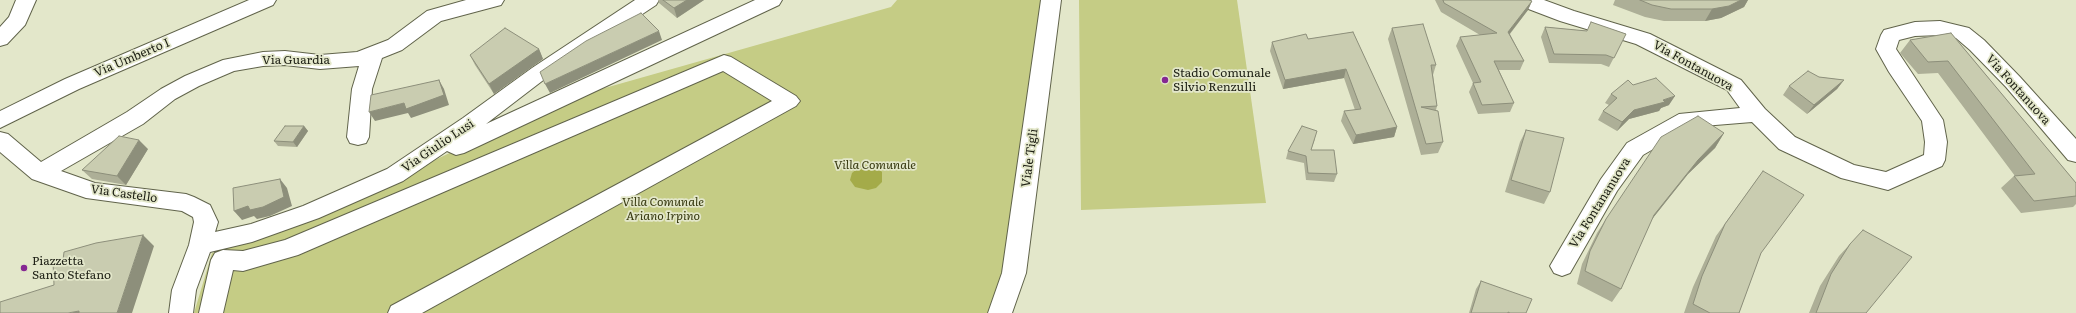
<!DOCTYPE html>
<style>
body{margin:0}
canvas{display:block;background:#e3e7ca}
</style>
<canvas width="2076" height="313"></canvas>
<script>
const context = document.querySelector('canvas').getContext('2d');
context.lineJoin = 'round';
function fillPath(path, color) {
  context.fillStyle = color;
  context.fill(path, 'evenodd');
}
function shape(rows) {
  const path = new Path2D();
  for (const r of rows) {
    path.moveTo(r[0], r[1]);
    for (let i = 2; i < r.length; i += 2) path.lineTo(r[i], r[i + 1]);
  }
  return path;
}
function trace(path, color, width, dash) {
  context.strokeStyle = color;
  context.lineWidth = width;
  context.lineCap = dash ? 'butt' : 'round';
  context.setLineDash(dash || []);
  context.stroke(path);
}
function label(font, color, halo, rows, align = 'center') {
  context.font = font + ' Literata,serif';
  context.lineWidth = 3.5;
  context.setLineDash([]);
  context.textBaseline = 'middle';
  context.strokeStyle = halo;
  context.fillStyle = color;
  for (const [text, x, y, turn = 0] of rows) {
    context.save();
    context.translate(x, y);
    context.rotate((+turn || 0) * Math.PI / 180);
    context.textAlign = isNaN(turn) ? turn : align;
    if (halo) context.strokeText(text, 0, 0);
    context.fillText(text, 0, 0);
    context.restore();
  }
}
fillPath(shape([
 [897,0,1042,0,1002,313,194,313,212,253,315,217,559,101,891,7],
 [1079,0,1237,0,1266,203,1081,210]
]), '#c5cc85');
fillPath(shape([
 [870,165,879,169,882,172,882,182,876,188,868,190,855,187,850,180,852,173,859,167]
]), '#a4ab49');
const minor = shape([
 [16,0,36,0,25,25,7,44,0,46,0,27,9,17,16,0],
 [249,0,276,0,273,5,79,89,0,128,0,111,65,79,249,0],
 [466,0,504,0,501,5,441,21,402,50,382,58,372,89,369,137,366,143,358,145,350,143,347,137,352,89,359,66,320,69,285,65,263,66,234,71,199,86,175,99,143,124,61,171,95,183,186,194,194,197,210,205,218,222,215,232,251,224,303,206,387,169,463,118,532,68,635,0,659,0,656,5,546,78,486,124,755,0,782,0,779,5,464,153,456,155,447,151,403,181,319,218,252,242,210,252,196,290,193,313,169,313,172,290,189,245,194,222,193,217,182,211,86,198,32,179,0,152,0,132,8,134,41,162,127,112,161,89,185,76,223,60,263,52,285,51,320,55,357,52,388,40,427,11,466,0],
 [1041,0,1061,0,1026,273,1012,313,988,313,1002,273,1041,0],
 [1515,0,1544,0,1574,11,1650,34,1741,80,1765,109,1795,137,1854,165,1886,172,1924,155,1925,142,1922,121,1889,72,1876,49,1881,35,1884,30,1915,22,1940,21,1969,28,1984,40,2020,77,2076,139,2076,162,2068,160,2006,87,1970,50,1956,38,1940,35,1915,36,1899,40,1896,49,1943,120,1947,142,1945,160,1942,166,1888,190,1841,178,1779,149,1752,122,1691,127,1643,155,1617,191,1570,273,1562,276,1554,273,1550,266,1601,179,1627,143,1679,114,1740,108,1727,90,1636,44,1560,21,1518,5,1515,0],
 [724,55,731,57,796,96,800,101,796,106,422,313,388,313,391,306,772,101,723,71,298,255,243,271,233,270,223,313,199,313,211,260,215,253,223,250,243,251,285,240,724,55]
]);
trace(minor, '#61644b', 2);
fillPath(minor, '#fff');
fillPath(shape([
 [658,0,704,0,677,18,659,3],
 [1435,0,1529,0,1532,1,1528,10,1510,34,1524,61,1520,70,1499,70,1514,103,1510,112,1478,114,1469,92,1473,83,1456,46,1460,37,1480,35,1441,12],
 [1615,0,1748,0,1744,7,1721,18,1705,21,1664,21,1645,17,1613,5],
 [1591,22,1626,34,1609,67,1601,64,1549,63,1541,37,1545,27,1587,31],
 [1392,28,1436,65,1433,75,1437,106,1436,110,1443,142,1438,153,1421,155,1388,39],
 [1353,32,1397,127,1394,137,1353,144,1341,121,1344,111,1355,110,1344,78,1283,89,1270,51,1272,42,1308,39],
 [1951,33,2076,183,2076,204,2073,207,2021,213,2001,188,2014,176,2015,176,1938,73,1918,74,1900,53,1910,40],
 [539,49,543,59,494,94,475,65,470,55],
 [1819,77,1844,80,1837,89,1807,114,1783,95,1789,86],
 [1633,85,1669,105,1661,108,1659,111,1629,119,1617,131,1598,120,1603,111,1609,105,1605,103,1611,94],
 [304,126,308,131,297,147,278,146,274,141],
 [1526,130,1550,192,1544,204,1505,192,1520,142],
 [1724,133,1715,148,1688,174,1652,219,1621,289,1612,302,1577,284,1582,264,1597,233,1606,219],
 [1315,139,1311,150,1337,174,1334,182,1306,180,1304,163,1286,159,1288,151],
 [148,149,126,185,92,179,82,170],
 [1763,171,1761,253,1739,313,1684,313,1693,287,1716,236],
 [1850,244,1866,313,1809,313,1820,286,1839,256],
 [1481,281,1526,313,1469,313,1476,289]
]), '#adaf97');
fillPath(shape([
 [687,0,704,0,677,18,674,8],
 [1741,0,1748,0,1744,7,1721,18,1705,21,1712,9],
 [1532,1,1528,10,1504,41,1508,32],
 [659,31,662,40,550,93,545,84],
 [539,49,543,59,494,94,489,84],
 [1346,69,1344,78,1283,89,1285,80],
 [439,80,444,89,449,105,411,118,408,113,375,121,369,112,404,103],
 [1844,80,1837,89,1807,114,1814,105],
 [1675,96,1669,105,1661,108,1659,111,1629,119,1617,131,1622,122,1634,110,1663,100],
 [304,126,308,131,297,147,293,142],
 [1397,127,1394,137,1353,144,1356,135],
 [1724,133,1715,148,1688,174,1645,228,1654,215,1698,160],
 [139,140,148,149,126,185,117,176],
 [280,179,287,188,292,206,270,216,257,219,254,216,242,220,234,211],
 [143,235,154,246,132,313,117,313],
 [79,311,82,313,68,313]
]), '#8d8f7b');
const building = shape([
 [663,0,687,0,674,8,663,0],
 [1443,0,1529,0,1532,1,1508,32,1524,61,1494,61,1514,103,1482,105,1473,83,1481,82,1460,37,1497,33,1444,3,1443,0],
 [1640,0,1741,0,1729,6,1712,9,1671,9,1652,5,1640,0],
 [641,13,659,31,545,84,540,72,586,41,641,13],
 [1591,22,1626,34,1614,58,1606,55,1554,54,1545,27,1587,31,1591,22],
 [1423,24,1436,65,1431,65,1437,106,1421,107,1438,111,1443,142,1426,144,1392,28,1423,24],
 [505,28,539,49,489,84,470,55,505,28],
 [1353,32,1397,127,1356,135,1344,111,1361,109,1346,69,1285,80,1272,42,1306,34,1308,39,1353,32],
 [1951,33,2076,183,2076,196,2034,201,2014,176,2035,174,1948,61,1928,62,1910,40,1951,33],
 [1808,71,1819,77,1844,80,1814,105,1789,86,1808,71],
 [1656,78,1675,96,1663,100,1665,102,1634,110,1622,122,1603,111,1617,98,1611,94,1628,80,1633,85,1656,78],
 [439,80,444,95,406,109,404,103,369,112,371,95,439,80],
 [1698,116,1724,133,1698,160,1654,215,1621,289,1585,271,1590,251,1606,219,1661,137,1698,116],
 [285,126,304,126,293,142,274,141,285,126],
 [1302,126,1317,131,1311,150,1334,150,1337,174,1308,173,1306,156,1288,151,1302,126],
 [1526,130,1564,138,1550,192,1511,180,1526,130],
 [119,136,139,140,117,176,82,170,119,136],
 [1763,171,1804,195,1761,253,1739,313,1710,313,1693,304,1702,276,1725,224,1763,171],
 [280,179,284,197,263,207,250,210,248,206,234,211,233,188,280,179],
 [1863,230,1912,257,1866,313,1816,313,1831,274,1850,244,1863,230],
 [143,235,117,313,79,313,79,311,68,313,0,313,0,302,54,285,53,262,63,260,64,252,96,243,143,235],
 [1481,281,1532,299,1526,313,1510,313,1508,312,1508,313,1471,313,1481,281]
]);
fillPath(building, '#c9ccb0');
trace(building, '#8d8f7b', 1);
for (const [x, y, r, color] of [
 [1165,80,4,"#852792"],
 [24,268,4,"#852792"]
]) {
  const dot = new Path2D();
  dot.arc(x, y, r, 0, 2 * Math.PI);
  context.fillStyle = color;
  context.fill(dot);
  trace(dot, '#e3e7ca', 1.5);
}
label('12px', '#202217', '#e3e7ca', [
 ["Via Umberto I",132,58,-23],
 ["Via Guardia",296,60],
 ["Via Fontanuova",1693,66,29],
 ["Via Fontanuova",2018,90,48],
 ["Via Giulio Lusi",438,146,-34],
 ["Viale Tigli",1030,158,-82],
 ["Via Castello",124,194,8],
 ["Via Fontananuova",1600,203,-58]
]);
label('12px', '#202217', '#e3e7ca', [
 ["Stadio Comunale",1173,73],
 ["Silvio Renzulli",1173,87],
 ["Piazzetta",32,261],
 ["Santo Stefano",32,275]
], 'left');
label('italic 12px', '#373910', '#e3e7ca', [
 ["Villa Comunale",875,165],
 ["Villa Comunale",663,202],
 ["Ariano Irpino",663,216]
]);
</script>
